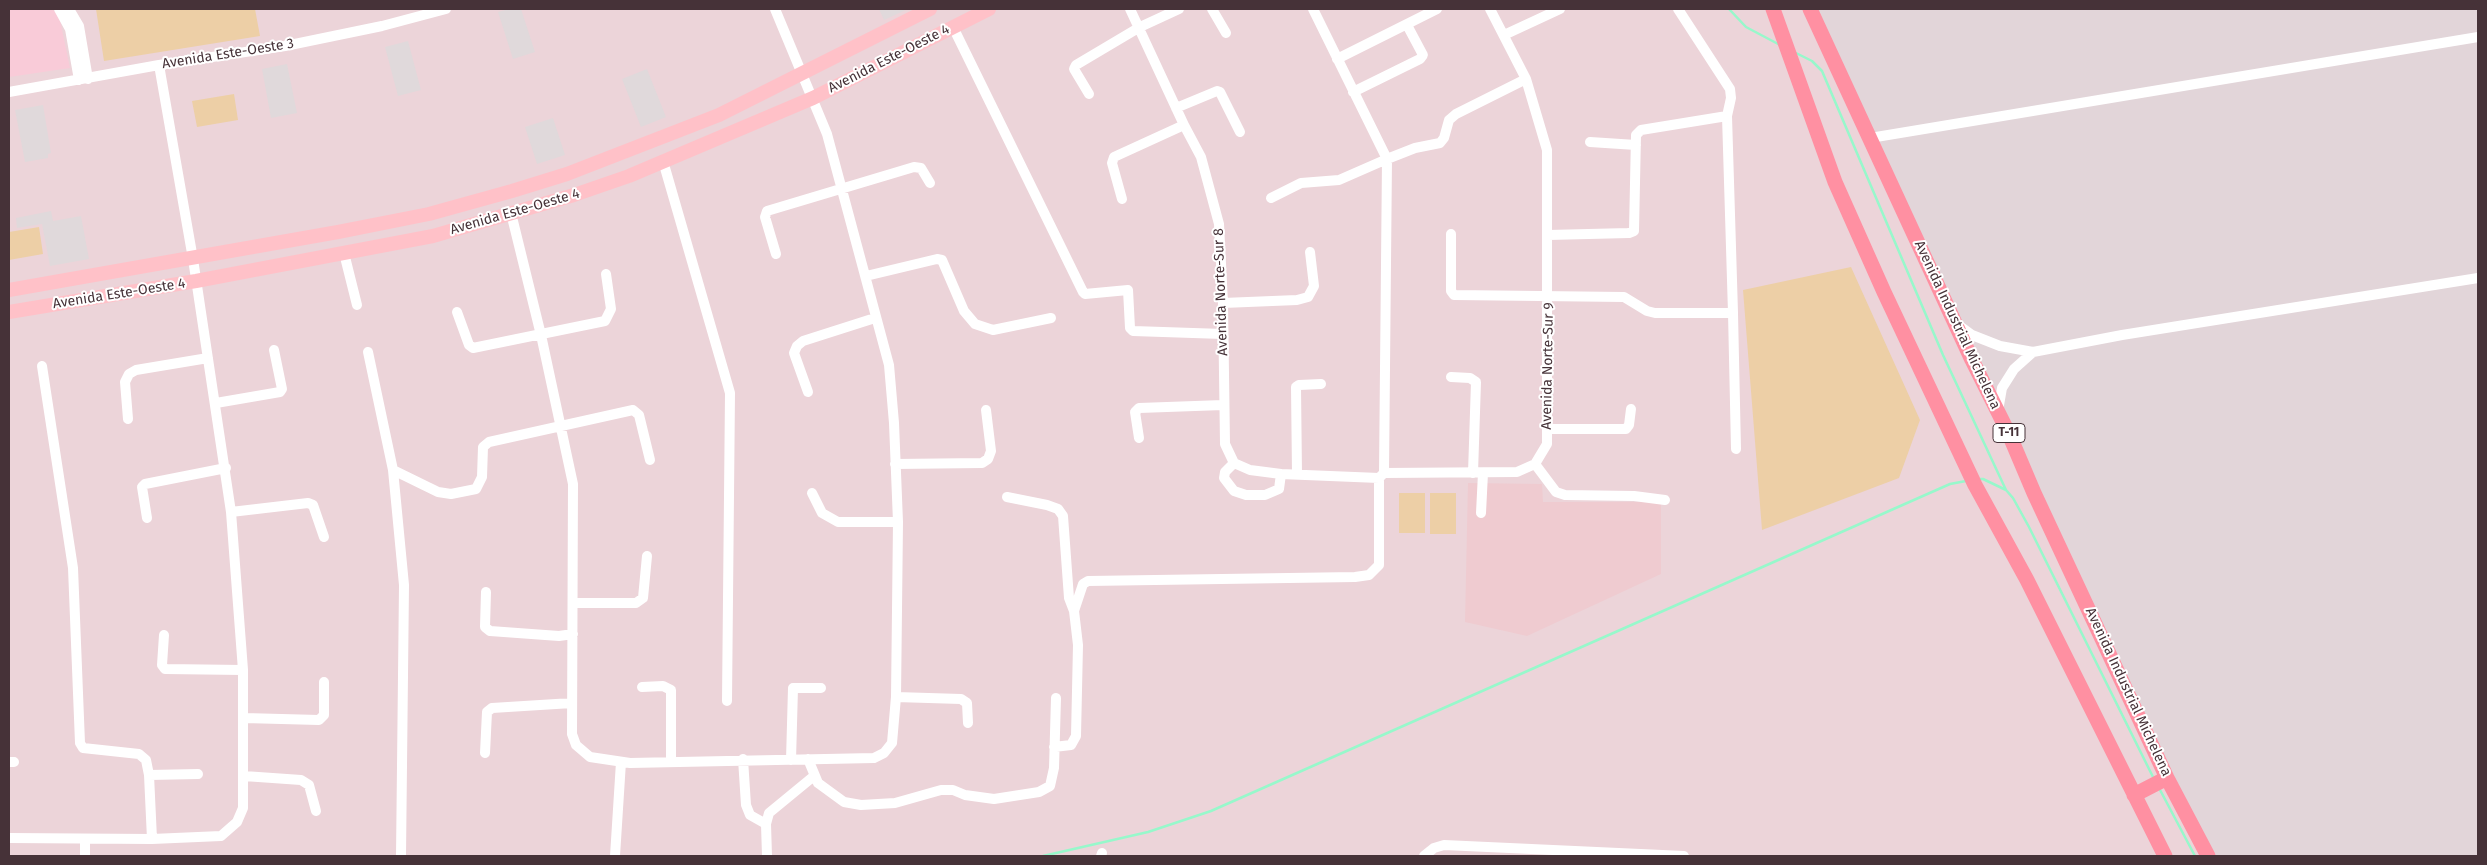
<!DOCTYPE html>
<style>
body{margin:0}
#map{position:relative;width:2487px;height:865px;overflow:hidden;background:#f4e3e6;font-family:"Fira Sans",sans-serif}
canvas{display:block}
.frame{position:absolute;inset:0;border:10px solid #463238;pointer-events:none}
</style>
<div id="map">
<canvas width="2487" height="865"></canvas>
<div class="frame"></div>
</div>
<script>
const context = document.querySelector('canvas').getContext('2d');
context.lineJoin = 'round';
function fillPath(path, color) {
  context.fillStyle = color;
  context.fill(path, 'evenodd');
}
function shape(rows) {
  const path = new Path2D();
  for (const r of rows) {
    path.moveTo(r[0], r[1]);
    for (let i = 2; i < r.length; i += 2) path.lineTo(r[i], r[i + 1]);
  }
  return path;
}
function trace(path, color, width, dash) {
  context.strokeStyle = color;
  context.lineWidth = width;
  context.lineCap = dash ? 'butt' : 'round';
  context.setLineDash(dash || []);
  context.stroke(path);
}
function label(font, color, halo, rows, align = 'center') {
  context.font = font + ' "Fira Sans",sans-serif';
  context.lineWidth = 4;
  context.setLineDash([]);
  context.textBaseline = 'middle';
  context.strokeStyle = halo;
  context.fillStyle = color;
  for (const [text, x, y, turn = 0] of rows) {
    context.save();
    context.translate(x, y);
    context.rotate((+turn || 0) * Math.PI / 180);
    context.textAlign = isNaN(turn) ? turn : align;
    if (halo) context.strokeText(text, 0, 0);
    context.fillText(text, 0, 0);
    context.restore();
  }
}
fillPath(shape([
 [9,9,2478,9,2478,856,9,856]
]), '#ecd4d9');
fillPath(shape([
 [9,9,52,9,59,15,70,68,9,77]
]), '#f9cbd8');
fillPath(shape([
 [1810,9,2478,9,2478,856,2210,856]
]), '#e2d5d9');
fillPath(shape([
 [1468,483,1542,484,1543,502,1661,502,1661,574,1527,636,1465,622]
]), '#efcbd0');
fillPath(shape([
 [96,9,255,9,260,36,104,61],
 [234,94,238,120,197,127,192,101],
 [39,227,43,254,9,260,9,232],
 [1851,267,1920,420,1899,478,1762,530,1743,290],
 [1399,493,1425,493,1425,533,1399,533],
 [1430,493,1456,493,1456,534,1430,534]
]), '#edcfa6');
fillPath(shape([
 [509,9,521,9,535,52,513,59,498,12],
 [879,9,908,9,884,20],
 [408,41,421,90,398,96,385,47],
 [287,64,297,113,271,118,262,69],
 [647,69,666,117,641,127,622,79],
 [43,105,51,153,48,154,48,158,25,162,15,110],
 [553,118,565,155,537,164,525,127],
 [51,211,53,221,81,216,89,259,50,266,42,224,17,228,16,218]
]), '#e0d9db');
trace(shape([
 [1729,9,1746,27,1780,45],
 [1794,52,1812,61,1822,71,1943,355,2006,490,2013,498,2029,527,2154,779],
 [1979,479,1983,479,2006,490],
 [2159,788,2195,856],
 [1043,856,1148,832,1211,811,1950,484,1966,481]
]), '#97f8cb', 2.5);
trace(shape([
 [59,9,70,29,79,80],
 [69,9,79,26,88,79],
 [1130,9,1184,125,1201,157,1219,224,1223,303,1225,444,1234,463,1250,470,1281,474,1379,478,1384,473,1517,472,1535,464,1547,444,1547,150,1526,79,1490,9],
 [1212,9,1226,33],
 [1313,9,1387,159,1415,148,1440,143,1444,138,1449,120,1456,114,1526,79],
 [953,27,1083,292,1085,294,1128,290,1130,328,1133,331,1223,334],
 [1504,35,1560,9],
 [1337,59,1437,9],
 [9,92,159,65,285,46,382,26,446,9],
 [1353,92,1420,59,1423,55,1407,25],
 [1089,94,1074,69,1076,65,1140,27,1179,9],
 [1176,108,1217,91,1220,92,1240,132],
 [1870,138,2478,37],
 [1590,142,1636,145],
 [663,161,730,393,727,701],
 [1271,198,1301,183,1339,180,1387,159,1384,473],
 [1122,199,1112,163,1114,157,1184,125],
 [511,213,541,335,573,484,572,734,576,745,590,757,630,763,874,758,884,753,892,743,896,697,898,522,894,423,889,365,827,134,775,9],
 [1451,234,1451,291,1454,295,1624,297,1647,311,1655,313,1733,313,1727,116,1731,98,1730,89,1678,9],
 [1548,235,1629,233,1634,231,1636,135,1641,130,1727,116],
 [344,253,357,305],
 [776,254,765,217,767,211,914,167,921,168,930,183],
 [866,276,937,259,942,260,964,311,975,324,993,330,1051,318],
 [1223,303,1297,300,1308,297,1314,286,1310,252],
 [457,312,469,345,473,348,605,321,611,309,606,274],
 [1733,313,1736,449],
 [1957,324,1972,335,2000,346,2033,352,2122,335,2478,278],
 [368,352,393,470,404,585,401,856],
 [42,366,73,568,80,743,83,748,139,754,146,760,149,775,152,839],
 [1451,377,1470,378,1476,382,1473,473],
 [808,392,794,353,797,346,803,341,875,318],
 [216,403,280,392,282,389,274,350],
 [1998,411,2002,388,2014,369,2033,352],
 [128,419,125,382,129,374,136,370,208,358],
 [1548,429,1626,429,1629,425,1631,409],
 [1139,438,1135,412,1139,408,1223,405],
 [1234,463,1225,472,1224,478,1234,491,1246,495,1265,495,1279,489,1281,474],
 [895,464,982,463,988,459,991,451,986,410],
 [1535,464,1556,492,1565,495,1634,496,1665,500],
 [393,470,438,492,451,494,476,489,482,477,483,447,489,442,633,410,639,415,650,460],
 [1297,474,1296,387,1299,385,1321,384],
 [812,493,822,513,838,522,898,522],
 [1007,497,1047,505,1058,509,1063,516,1069,598,1074,611],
 [231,512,308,503,313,505,324,537],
 [1481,513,1483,473],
 [147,518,142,487,145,484,226,468],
 [486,592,485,627,490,631,559,636,573,634],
 [573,603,636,603,643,598,647,556],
 [164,635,162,665,165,669,243,670],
 [642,687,663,686,671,690,671,762],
 [896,697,961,699,967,703,968,723],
 [244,718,319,720,324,715,324,682],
 [1054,747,1071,745,1076,736,1078,645,1074,611,1083,584,1088,581,1355,577,1369,575,1379,565,1379,478],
 [485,753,487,712,492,708,572,703],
 [743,759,746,805,750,815,766,824],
 [808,759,818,783,844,802,861,805,895,803,941,790,953,790,965,795,994,799,1039,792,1050,786,1054,768,1056,698],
 [791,760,793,688,821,688],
 [9,762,14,762],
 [149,775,198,774],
 [244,776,301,780,309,785,316,811],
 [9,838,152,839,221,836,237,822,243,808,243,670,231,512,193,259,159,65],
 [85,839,85,856],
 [615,856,621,762],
 [767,856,766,824,769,813,814,776],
 [1101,856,1102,853],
 [1424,856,1434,848,1444,845,1684,856]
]), '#fff', 10);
trace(shape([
 [9,290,338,232,429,214,512,191,567,174,719,115,930,9],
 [9,312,196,281,433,236,574,195,629,176,813,98,989,9]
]), '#ffc1c8', 14);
trace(shape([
 [1773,9,1835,182,1884,292,1975,485,2027,580,2165,856],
 [1810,9,1972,360,2009,434,2034,493,2167,778,2208,856],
 [2134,795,2167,778]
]), '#ff90a2', 15);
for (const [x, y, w] of [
 [2009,433,32]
]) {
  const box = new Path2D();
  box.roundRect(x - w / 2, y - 9.5, w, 19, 4);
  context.fillStyle = '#fff';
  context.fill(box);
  trace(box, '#463238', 1);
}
label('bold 12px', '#463238', null, [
 ["T-11",2009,433]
]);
label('14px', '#463238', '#fff', [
 ["Avenida Este-Oeste 3",228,54,-9],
 ["Avenida Este-Oeste 4",889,59,-27],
 ["Avenida Este-Oeste 4",515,212,-16],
 ["Avenida Norte-Sur 8",1221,292,-92],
 ["Avenida Este-Oeste 4",119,294,-9],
 ["Avenida Industrial Michelena",1957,325,65],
 ["Avenida Norte-Sur 9",1548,366,-89],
 ["Avenida Industrial Michelena",2128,692,65]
]);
</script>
